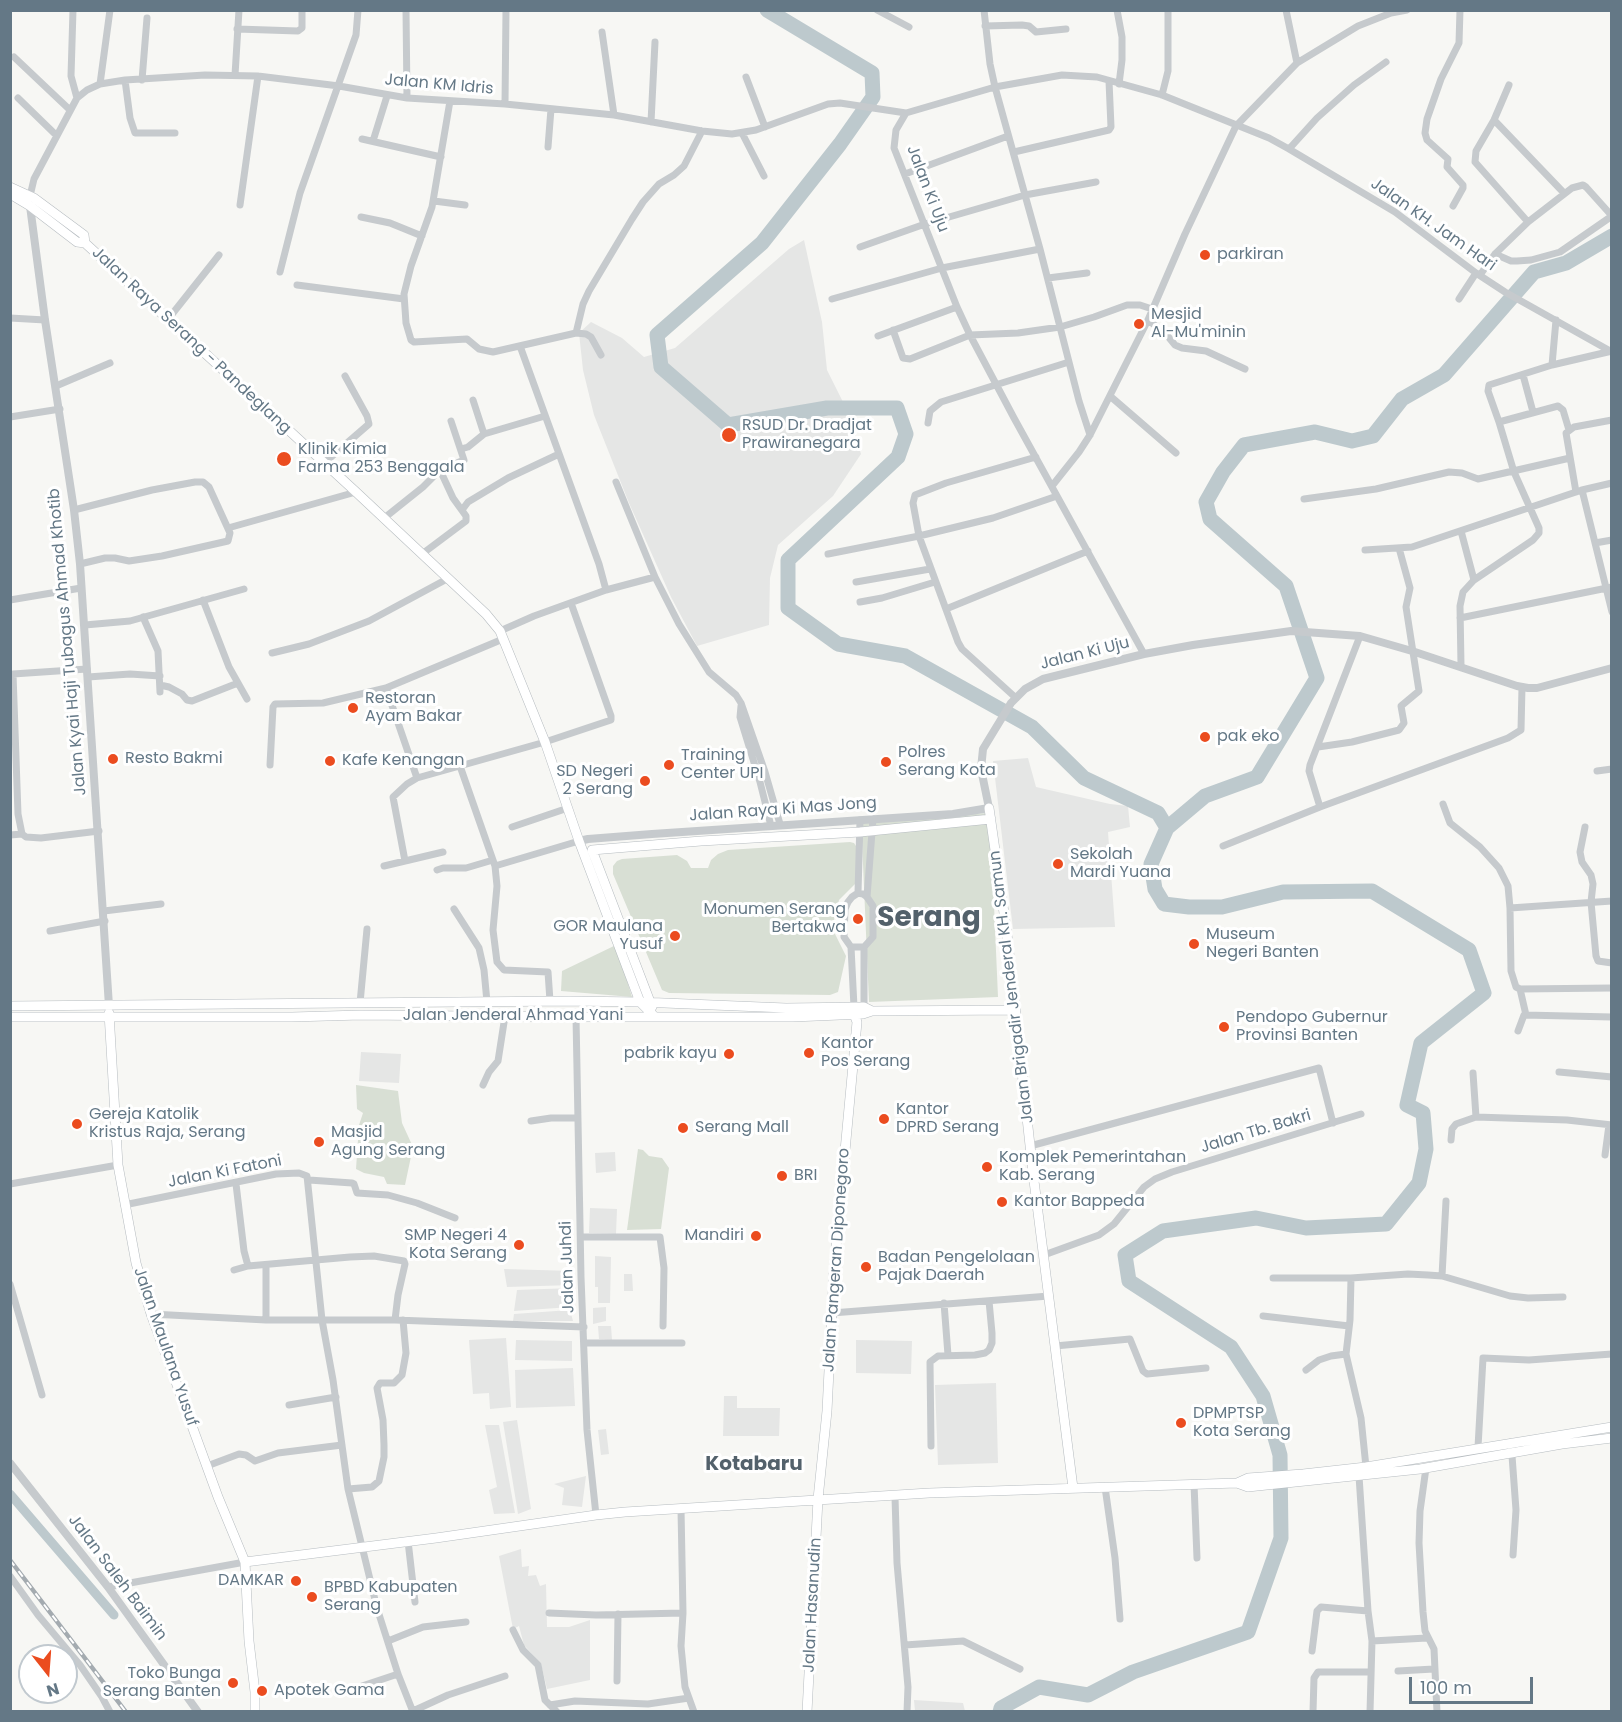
<!DOCTYPE html>
<style>
body{margin:0}
#map{position:relative;width:1622px;height:1722px;overflow:hidden;background:#f7f7f4;font-family:Poppins,sans-serif}
canvas{display:block}
.frame{position:absolute;inset:0;border:12px solid #647886;pointer-events:none}
.north{position:absolute;left:18px;top:1644px;width:60px;height:60px;box-sizing:border-box;background:#fff;border:2px solid #c1c9cf;border-radius:50%;rotate:163deg;font-size:16px;font-weight:700;line-height:24px;text-align:center;color:#647886}
.north::after{content:'';display:block;margin:auto;width:21px;height:27px;background:#eb4c1f;clip-path:polygon(50% 0,100% 100%,50% 72%,0 100%)}
.scale{position:absolute;left:1409px;top:1677px;width:124px;height:27px;box-sizing:border-box;border:3px solid #647886;border-top:0;padding-left:8px;font-size:18px;line-height:21px;white-space:nowrap;color:#647886;-webkit-text-stroke:4px #fff;paint-order:stroke}
</style>
<div id="map">
<canvas width="1622" height="1722"></canvas>
<div class="frame"></div>
<div class="north">N</div>
<div class="scale">100 m</div>
</div>
<script>
const context = document.querySelector('canvas').getContext('2d');
context.lineJoin = 'round';
function fillPath(path, color) {
  context.fillStyle = color;
  context.fill(path, 'evenodd');
}
function shape(rows) {
  const path = new Path2D();
  for (const r of rows) {
    path.moveTo(r[0], r[1]);
    for (let i = 2; i < r.length; i += 2) path.lineTo(r[i], r[i + 1]);
  }
  return path;
}
function trace(path, color, width, dash) {
  context.strokeStyle = color;
  context.lineWidth = width;
  context.lineCap = dash ? 'butt' : 'round';
  context.setLineDash(dash || []);
  context.stroke(path);
}
function label(font, color, halo, rows, align = 'center') {
  context.font = font + ' Poppins,sans-serif';
  context.lineWidth = 6;
  context.setLineDash([]);
  context.textBaseline = 'middle';
  context.strokeStyle = halo;
  context.fillStyle = color;
  for (const [text, x, y, turn = 0] of rows) {
    context.save();
    context.translate(x, y);
    context.rotate((+turn || 0) * Math.PI / 180);
    context.textAlign = isNaN(turn) ? turn : align;
    if (halo) context.strokeText(text, 0, 0);
    context.fillText(text, 0, 0);
    context.restore();
  }
}
fillPath(shape([
 [804,240,822,322,827,370,850,416,861,454,833,496,778,545,770,578,769,625,697,646,671,597,629,503,594,415,583,370,579,333,591,322,622,338,644,357,675,348,789,249],
 [1028,758,1036,787,1110,804,1128,806,1130,827,1108,832,1115,927,1013,929,993,761],
 [361,1052,401,1054,399,1083,359,1081],
 [615,1152,616,1171,596,1173,595,1153],
 [590,1208,617,1209,616,1234,589,1233],
 [595,1256,611,1257,610,1303,598,1303,598,1287,595,1287],
 [504,1269,573,1271,573,1285,507,1287],
 [624,1274,632,1274,633,1291,624,1291],
 [572,1288,571,1307,514,1311,517,1290],
 [606,1307,606,1321,593,1324,593,1308],
 [570,1310,573,1321,513,1321,514,1314],
 [598,1326,611,1326,612,1340,599,1339],
 [506,1338,511,1407,490,1409,489,1393,473,1394,469,1340],
 [516,1340,572,1341,572,1361,515,1360],
 [856,1340,912,1341,911,1374,856,1373],
 [573,1368,575,1406,516,1408,515,1370],
 [996,1383,998,1463,938,1465,935,1385],
 [724,1396,737,1396,737,1408,780,1408,779,1436,723,1436],
 [517,1420,531,1509,518,1514,503,1422],
 [485,1425,499,1425,515,1513,494,1514,489,1490,497,1487],
 [606,1429,609,1454,601,1455,598,1430],
 [586,1476,582,1507,562,1505,564,1488,554,1484],
 [521,1549,522,1567,529,1566,528,1576,536,1575,540,1586,546,1584,547,1627,569,1627,590,1620,590,1680,547,1689,541,1664,524,1645,519,1626,513,1629,499,1556],
 [914,1700,963,1703,965,1711,915,1711]
]), '#e5e6e5');
fillPath(shape([
 [990,813,998,997,869,1002,861,818],
 [850,842,854,843,858,849,855,884,839,900,834,920,834,932,846,956,838,992,830,995,669,993,662,990,613,874,613,866,617,861,622,859,677,855,687,861,691,868,708,868,711,860,718,854,728,850],
 [616,945,632,997,561,991,562,971],
 [356,1085,398,1091,402,1123,413,1147,405,1185,387,1184,384,1177,364,1173,356,1169,359,1125,363,1113,357,1109],
 [638,1149,643,1150,649,1156,662,1158,669,1168,661,1229,627,1230]
]), '#d8dfd4');
trace(shape([
 [10,1494,114,1615]
]), '#bdc9cd', 9);
trace(shape([
 [767,10,872,73,873,97,840,144,762,243,657,335,661,367,728,425,827,408,897,408,906,434,898,457,788,560,788,608,838,644,905,656,1032,727,1084,778,1158,813,1167,828,1151,864,1155,889,1164,904,1189,907,1222,907,1283,892,1372,891,1469,950,1484,993,1421,1043,1407,1105,1423,1113,1426,1149,1419,1183,1386,1224,1306,1228,1256,1218,1163,1231,1125,1255,1129,1281,1231,1347,1263,1396,1280,1455,1281,1538,1248,1632,1133,1672,1088,1695,1039,1687,1001,1708,1000,1712],
 [1167,828,1205,796,1257,777,1317,678,1286,586,1210,519,1206,502,1223,472,1244,445,1315,432,1352,441,1373,436,1402,399,1444,375,1534,272,1566,263,1612,236]
]), '#bdc9cd', 15);
const secondary = shape([
 [10,187,34,198,84,235,85,243,356,492,486,614,500,631,545,742,579,841,640,1002,655,1017],
 [10,194,30,206,77,242,85,243],
 [989,808,1007,934,1033,1173,1073,1488],
 [10,1006,570,1001,640,1002,786,1008,864,1007,872,1011],
 [652,1007,592,850,701,841,860,832,991,819],
 [109,1013,118,1165,136,1263,151,1314,173,1374,218,1497,245,1562,249,1641,255,1692,255,1712],
 [10,1017,292,1017,361,1015,576,1017,793,1017,863,1014,872,1011,1016,1010],
 [1237,1483,1248,1478,1303,1474,1366,1467,1612,1427],
 [245,1562,436,1538,596,1515,625,1512,929,1493,1237,1483,1248,1487,1257,1486,1420,1469,1562,1444,1612,1438],
 [807,1712,818,1499,827,1411,834,1269,857,1022,854,1014,854,1009]
]);
trace(secondary, '#b6bcc0', 10);
trace(shape([
 [73,10,71,76,77,98],
 [406,10,407,98],
 [877,10,909,27],
 [984,10,990,64,995,87,1040,249,1079,401,1090,435],
 [1117,10,1122,37,1122,60,1119,84],
 [1286,10,1297,63],
 [985,26,1022,25,1029,26,1036,32,1066,29],
 [237,29,298,31,302,28,302,10],
 [602,32,614,115],
 [14,57,70,110],
 [235,75,239,10],
 [746,77,765,127],
 [125,80,130,118,135,133,175,133],
 [142,80,147,18],
 [100,84,110,10],
 [1509,85,1494,120,1476,151,1475,162,1528,222],
 [1162,95,1168,71,1168,10],
 [18,98,56,135],
 [450,101,432,207,411,266,404,294,406,323,411,340,414,342,467,339,479,349,493,352,576,333,586,334,591,337,601,355],
 [505,104,506,10],
 [1494,120,1564,193],
 [651,122,655,42],
 [742,133,764,176],
 [362,139,441,157],
 [373,141,387,96],
 [548,147,551,109],
 [1289,149,1317,118,1354,85,1386,62],
 [1014,152,1109,130,1111,127,1109,81],
 [905,174,1008,136],
 [30,196,34,179,77,98,87,90,100,84,125,80,205,75,258,76,339,86,407,98,505,104,614,115,702,131,732,134,756,130,828,104,840,103,906,113],
 [434,201,465,205],
 [240,205,258,76],
 [1453,206,1463,188,1463,185,1447,167,1448,159,1427,140,1425,133,1427,119,1441,79,1459,43,1460,10],
 [361,217,390,223,422,236],
 [860,247,925,224,1025,195,1096,182],
 [1495,254,1511,261,1517,261,1531,260,1560,252,1612,216],
 [280,272,300,193,356,35,358,10],
 [1480,275,1495,254,1528,222,1572,188,1583,185,1586,187,1612,216],
 [1048,278,1087,273],
 [297,285,404,299],
 [832,299,942,268,1040,249],
 [1459,299,1476,273],
 [10,318,45,320],
 [169,318,219,255],
 [1148,320,1166,334,1175,345,1182,348,1206,351,1245,369],
 [893,330,903,358,910,359,970,335,1018,333,1060,327,1094,317,1127,305,1140,305,1152,309],
 [576,333,583,304,589,291,632,219,643,202,659,184,674,175,684,166,702,131],
 [878,336,957,307],
 [520,346,599,564,606,590],
 [1552,365,1556,320],
 [1523,375,1533,412],
 [56,386,110,363],
 [1110,396,1176,453],
 [473,400,484,434],
 [10,417,60,409],
 [1499,422,1558,406,1563,410,1569,430],
 [928,423,930,411,941,402,1069,362],
 [461,449,468,447,484,434,545,416],
 [324,463,369,424,367,416,345,376],
 [616,482,655,577],
 [1052,486,1079,452,1090,435,1148,320,1185,234,1236,126,1297,63,1358,26,1391,13,1407,10],
 [1582,490,1612,612],
 [1576,492,1566,433,1574,427,1612,420],
 [1304,499,1376,489,1449,472,1462,473,1478,479,1570,458],
 [74,510,152,490,195,482,203,482,209,487,230,533,228,541,162,556,129,561,115,558,105,558,80,564],
 [462,510,468,502,508,478,559,454],
 [383,519,423,487,440,470,464,460,451,421],
 [228,528,356,492],
 [1461,531,1474,580],
 [1595,543,1612,540],
 [1365,550,1412,547,1582,490,1612,483],
 [422,554,466,521,466,516,453,498,440,470],
 [828,554,919,536,993,518,1057,496],
 [856,582,930,569],
 [10,600,81,588],
 [203,600,229,667,247,699],
 [860,602,882,598,935,582],
 [946,609,1088,551],
 [143,617,158,651,160,692],
 [1460,618,1612,587],
 [85,625,130,621,244,589],
 [500,631,534,616,606,590,655,577,679,624,709,672,736,695,741,703,765,772,780,824],
 [503,639,386,688,417,778,545,742,611,720,611,716,571,603],
 [272,653,309,644,369,621,447,579],
 [1144,654,1014,418,970,335,957,307,894,148,896,130,906,113,995,87,1062,75,1097,77,1162,95,1269,138,1289,149,1395,212,1476,273,1505,292,1612,352],
 [1461,666,1460,606,1463,592,1474,580,1533,540,1539,533,1539,528,1514,472,1499,422,1488,391,1489,385,1552,365,1612,351],
 [87,669,13,674,18,814,22,834,26,837,41,838,99,831],
 [88,677,130,674,160,676],
 [160,685,169,687,182,694,187,700,192,701,238,683],
 [1016,698,962,649,958,642,919,536,913,503,915,495,946,483,1036,457],
 [741,706,740,717,760,782,771,826],
 [1318,747,1352,742,1399,730,1404,723,1401,706,1419,691,1406,607,1410,588,1399,548],
 [270,765,273,707,275,704,323,703,386,688],
 [460,766,495,866,497,886,493,930,497,962,504,970,548,972,550,1001],
 [1597,771,1612,769],
 [1443,804,1450,823,1480,847,1499,868,1508,886,1510,908,1612,901],
 [1320,807,1309,771,1310,765,1360,636],
 [512,827,568,808],
 [1585,827,1580,852,1582,862,1591,875,1593,884,1591,902,1596,956,1598,961,1612,963],
 [10,835,22,834],
 [1223,846,1320,807,1508,738,1521,730,1522,687],
 [405,861,393,797,407,784,417,778],
 [384,866,443,852],
 [495,866,579,841],
 [437,870,443,868,466,868,493,860],
 [858,893,860,820],
 [867,897,873,819],
 [1510,908,1511,971,1516,987,1520,989,1526,1015],
 [454,909,479,948,484,970,487,1002],
 [104,911,161,904],
 [50,931,105,921],
 [851,947,864,947,873,937,873,906,867,897,863,894,858,893,852,897,848,902,845,909,844,937,851,947,854,1007],
 [1520,989,1612,988],
 [360,1003,367,929],
 [864,1007,864,947],
 [576,1017,581,1277,587,1430,596,1515],
 [1518,1031,1524,1015,1612,1017],
 [1559,1072,1612,1077],
 [1473,1073,1476,1117],
 [483,1085,489,1072,498,1061,505,1016],
 [531,1121,551,1118,578,1118],
 [1451,1140,1452,1129,1456,1124,1476,1117,1567,1120,1612,1125],
 [1030,1146,1319,1068,1333,1123],
 [1605,1155,1609,1125],
 [309,1180,352,1183,354,1184,357,1193,388,1195,417,1203,455,1218],
 [10,1184,118,1165],
 [236,1184,244,1251,248,1266],
 [124,1205,276,1174,299,1173,307,1176,322,1320,333,1380,348,1489,377,1608,398,1674,413,1712],
 [581,1237,660,1237,664,1268,663,1326],
 [1044,1255,1099,1235,1114,1224,1144,1187,1155,1179,1172,1172,1361,1114],
 [234,1270,248,1266,350,1257,374,1256,404,1261,405,1264,398,1295,395,1320],
 [1442,1276,1446,1201],
 [1273,1278,1351,1278,1408,1274,1428,1275,1442,1276,1510,1296,1528,1298,1563,1297],
 [1351,1278,1350,1320,1346,1354,1361,1418,1366,1467],
 [10,1284,42,1395],
 [944,1303,948,1355],
 [832,1313,1049,1296],
 [151,1314,266,1320,395,1320,584,1327],
 [1263,1316,1349,1326],
 [266,1320,266,1265],
 [584,1343,682,1343],
 [1055,1346,1130,1339,1143,1371,1147,1374,1206,1368],
 [1306,1370,1319,1360,1331,1356,1346,1354],
 [289,1405,336,1397],
 [1511,1442,1516,1510,1513,1555],
 [931,1446,930,1362,938,1356,975,1355,985,1353,989,1350,992,1343,992,1333,989,1301],
 [1478,1447,1483,1358,1529,1360,1612,1354],
 [207,1466,239,1454,246,1455,255,1461,278,1453,342,1445],
 [1426,1468,1420,1511,1419,1543,1423,1612,1425,1631,1434,1649,1437,1712],
 [1359,1476,1368,1611,1372,1641,1370,1712],
 [1194,1484,1197,1558],
 [1105,1487,1115,1558,1120,1619],
 [348,1489,372,1487,379,1481,384,1457,384,1445,383,1420,377,1388,380,1383,394,1383,402,1375,406,1353,403,1320],
 [895,1497,897,1563,908,1687,907,1712],
 [681,1509,683,1613,681,1646,685,1687,694,1712],
 [408,1541,415,1602],
 [10,1576,38,1615,80,1665,102,1697,110,1712],
 [108,1587,245,1562],
 [549,1613,596,1615,683,1613],
 [513,1630,523,1650,538,1665,545,1700,557,1712],
 [388,1641,423,1627,466,1622],
 [1372,1641,1427,1638],
 [905,1645,963,1641,1020,1669],
 [1312,1651,1317,1611,1321,1607,1368,1611],
 [1398,1671,1434,1669],
 [617,1681,618,1614],
 [359,1687,398,1674],
 [550,1705,575,1701,648,1704,689,1698],
 [413,1711,448,1695,505,1676],
 [1313,1712,1314,1678,1318,1672,1371,1672]
]), '#c6cacd', 7);
trace(shape([
 [30,206,45,320,74,510,80,564,109,1006],
 [579,841,588,839,652,834,953,814,989,808,981,769,983,749,1011,703,1025,689,1043,679,1059,675,1144,654,1193,645,1291,631,1360,636,1412,651,1517,686,1528,688,1537,688,1612,668],
 [10,1463,108,1587,198,1712]
]), '#c6cacd', 8);
trace(secondary, '#fff', 9);
const rail = shape([
 [10,1560,126,1712]
]);
trace(rail, '#a4abb0', 4.5);
trace(rail, '#fff', 2, [7]);
for (const [x, y, r, color] of [
 [1205,255,6,"#eb4c1f"],
 [1139,324,6,"#eb4c1f"],
 [729,435,8,"#eb4c1f"],
 [284,459,8,"#eb4c1f"],
 [353,708,6,"#eb4c1f"],
 [1205,737,6,"#eb4c1f"],
 [113,759,6,"#eb4c1f"],
 [330,761,6,"#eb4c1f"],
 [886,762,6,"#eb4c1f"],
 [669,765,6,"#eb4c1f"],
 [645,781,6,"#eb4c1f"],
 [1058,864,6,"#eb4c1f"],
 [858,919,6,"#eb4c1f"],
 [675,936,6,"#eb4c1f"],
 [1194,944,6,"#eb4c1f"],
 [1224,1027,6,"#eb4c1f"],
 [809,1053,6,"#eb4c1f"],
 [729,1054,6,"#eb4c1f"],
 [884,1119,6,"#eb4c1f"],
 [77,1124,6,"#eb4c1f"],
 [683,1128,6,"#eb4c1f"],
 [319,1142,6,"#eb4c1f"],
 [987,1167,6,"#eb4c1f"],
 [782,1176,6,"#eb4c1f"],
 [1002,1202,6,"#eb4c1f"],
 [756,1236,6,"#eb4c1f"],
 [519,1245,6,"#eb4c1f"],
 [866,1267,6,"#eb4c1f"],
 [1181,1423,6,"#eb4c1f"],
 [296,1581,6,"#eb4c1f"],
 [312,1597,6,"#eb4c1f"],
 [233,1683,6,"#eb4c1f"],
 [262,1691,6,"#eb4c1f"]
]) {
  const dot = new Path2D();
  dot.arc(x, y, r, 0, 2 * Math.PI);
  context.fillStyle = color;
  context.fill(dot);
  trace(dot, '#fff', 2);
}
label('16px', '#647886', '#fff', [
 ["Jalan KM Idris",439,85,5],
 ["Jalan Ki Uju",927,189,69],
 ["Jalan KH. Jam Hari",1433,225,35],
 ["Jalan Raya Serang - Pandeglang",191,341,43],
 ["Jalan Kyai Haji Tubagus Ahmad Khotib",68,642,-95],
 ["Jalan Ki Uju",1085,654,-14],
 ["Jalan Raya Ki Mas Jong",783,810,-4],
 ["Jalan Brigadir Jenderal KH. Samun",1012,987,-97],
 ["Jalan Jenderal Ahmad Yani",513,1016],
 ["Jalan Tb. Bakri",1256,1132,-17],
 ["Jalan Ki Fatoni",225,1172,-11],
 ["Jalan Pangeran Diponegoro",837,1260,-86],
 ["Jalan Juhdi",568,1267,-92],
 ["Jalan Maulana Yusuf",165,1347,71],
 ["Jalan Saleh Baimin",117,1578,53],
 ["Jalan Hasanudin",813,1605,-87]
]);
label('16px', '#647886', '#fff', [
 ["parkiran",1217,255],
 ["Mesjid",1151,315],
 ["Al-Mu'minin",1151,333],
 ["RSUD Dr. Dradjat",742,426],
 ["Prawiranegara",742,444],
 ["Klinik Kimia",298,450],
 ["Farma 253 Benggala",298,468],
 ["Restoran",365,699],
 ["Ayam Bakar",365,717],
 ["pak eko",1217,737],
 ["Polres",898,753],
 ["Serang Kota",898,771],
 ["Training",681,756],
 ["Center UPI",681,774],
 ["Resto Bakmi",125,759],
 ["Kafe Kenangan",342,761],
 ["SD Negeri",633,772,"right"],
 ["2 Serang",633,790,"right"],
 ["Sekolah",1070,855],
 ["Mardi Yuana",1070,873],
 ["Monumen Serang",846,910,"right"],
 ["Bertakwa",846,928,"right"],
 ["GOR Maulana",663,927,"right"],
 ["Yusuf",663,945,"right"],
 ["Museum",1206,935],
 ["Negeri Banten",1206,953],
 ["Pendopo Gubernur",1236,1018],
 ["Provinsi Banten",1236,1036],
 ["Kantor",821,1044],
 ["Pos Serang",821,1062],
 ["pabrik kayu",717,1054,"right"],
 ["Kantor",896,1110],
 ["DPRD Serang",896,1128],
 ["Gereja Katolik",89,1115],
 ["Kristus Raja, Serang",89,1133],
 ["Serang Mall",695,1128],
 ["Masjid",331,1133],
 ["Agung Serang",331,1151],
 ["Komplek Pemerintahan",999,1158],
 ["Kab. Serang",999,1176],
 ["BRI",794,1176],
 ["Kantor Bappeda",1014,1202],
 ["SMP Negeri 4",507,1236,"right"],
 ["Kota Serang",507,1254,"right"],
 ["Mandiri",744,1236,"right"],
 ["Badan Pengelolaan",878,1258],
 ["Pajak Daerah",878,1276],
 ["DPMPTSP",1193,1414],
 ["Kota Serang",1193,1432],
 ["DAMKAR",284,1581,"right"],
 ["BPBD Kabupaten",324,1588],
 ["Serang",324,1606],
 ["Toko Bunga",221,1674,"right"],
 ["Serang Banten",221,1692,"right"],
 ["Apotek Gama",274,1691]
], 'left');
label('bold 20px', '#53616b', '#fff', [
 ["Kotabaru",754,1465]
]);
label('bold 28px', '#53616b', '#fff', [
 ["Serang",929,919]
]);
</script>
